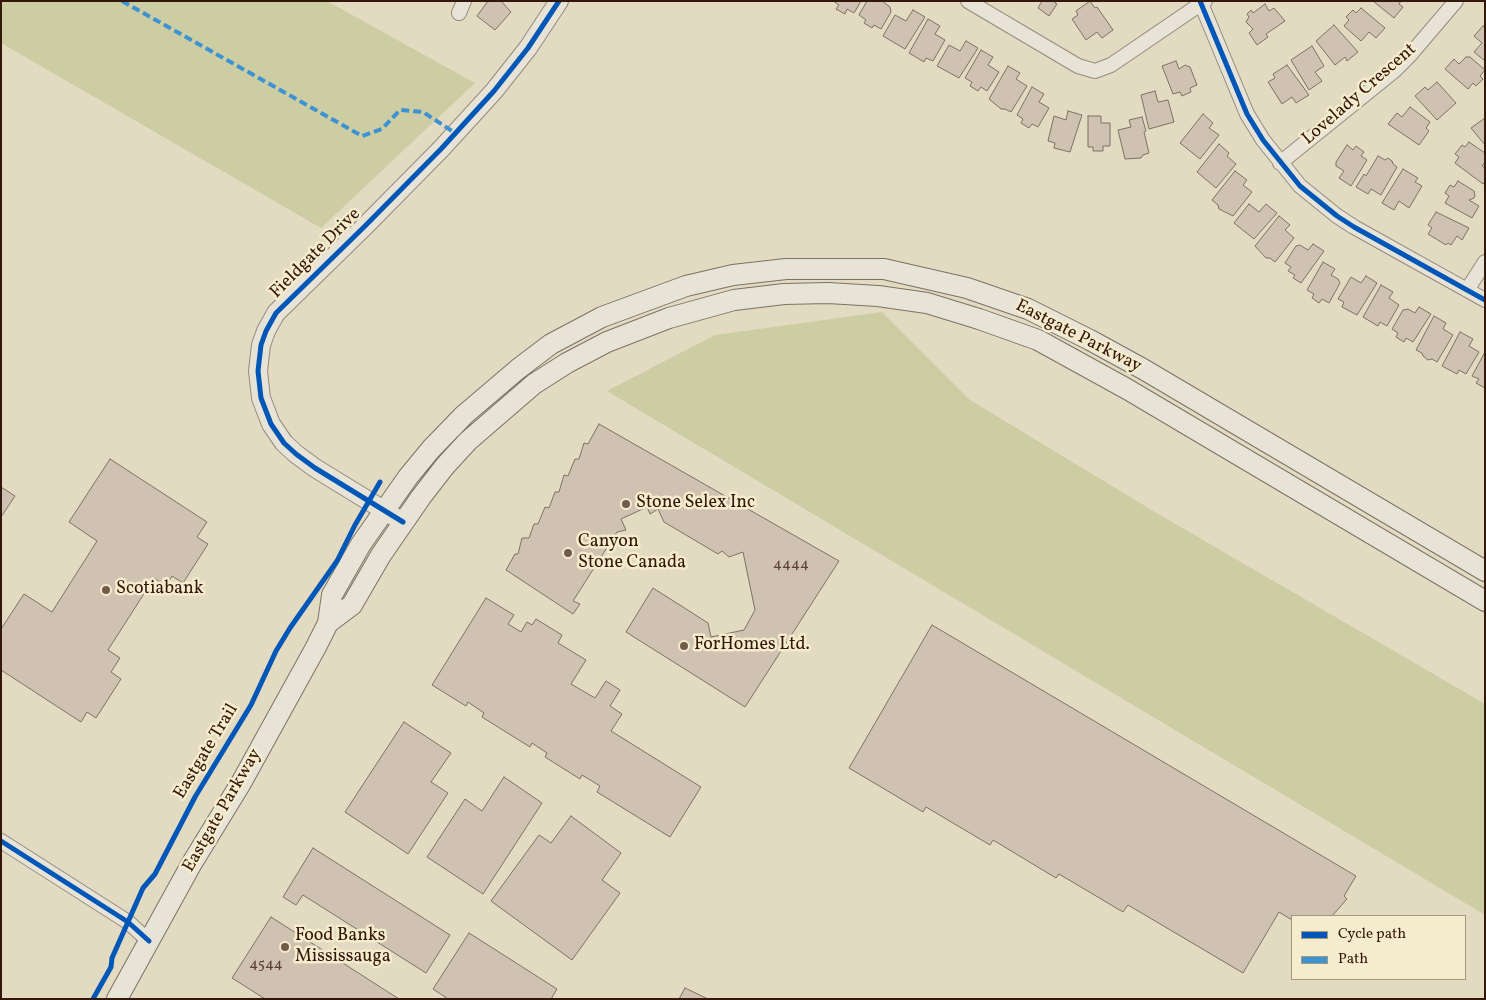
<!DOCTYPE html>
<style>
body{margin:0}
#map{position:relative;width:1486px;height:1000px;overflow:hidden;background:#e2dac1;font-family:Vollkorn,serif}
canvas{display:block}
.frame{position:absolute;inset:0;border:2px solid #34170b;pointer-events:none}
.legend{position:absolute;left:1291px;top:915px;width:175px;height:65px;box-sizing:border-box;background:#f5ecce;border:1px solid #a89780;margin:0;padding:6px 9px;list-style:none;font-size:15px;color:#34170b}
.legend li{display:flex;align-items:center;gap:10px;height:25px}
.legend b{width:25px;border:1px solid #a89780}
</style>
<div id="map">
<canvas width="1486" height="1000"></canvas>
<div class="frame"></div>
<ul class="legend">
<li><b style="height:6px;background:#0057b8"></b>Cycle path</li>
<li><b style="height:6px;background:#3d93d2"></b>Path</li>
</ul>
</div>
<script>
const context = document.querySelector('canvas').getContext('2d');
context.lineJoin = 'round';
function fillPath(path, color) {
  context.fillStyle = color;
  context.fill(path, 'evenodd');
}
function shape(rows) {
  const path = new Path2D();
  for (const r of rows) {
    path.moveTo(r[0], r[1]);
    for (let i = 2; i < r.length; i += 2) path.lineTo(r[i], r[i + 1]);
  }
  return path;
}
function trace(path, color, width, dash) {
  context.strokeStyle = color;
  context.lineWidth = width;
  context.lineCap = dash ? 'butt' : 'round';
  context.setLineDash(dash || []);
  context.stroke(path);
}
function label(font, color, halo, rows, align = 'center') {
  context.font = font + ' Vollkorn,serif';
  context.lineWidth = 5;
  context.setLineDash([]);
  context.textBaseline = 'middle';
  context.strokeStyle = halo;
  context.fillStyle = color;
  for (const [text, x, y, turn = 0] of rows) {
    context.save();
    context.translate(x, y);
    context.rotate((+turn || 0) * Math.PI / 180);
    context.textAlign = isNaN(turn) ? turn : align;
    if (halo) context.strokeText(text, 0, 0);
    context.fillText(text, 0, 0);
    context.restore();
  }
}
fillPath(shape([
 [1,1,327,1,475,83,321,228,1,43],
 [882,312,970,400,1155,512,1485,704,1485,915,607,391,715,335]
]), '#cdcda3');
const building = shape([
 [488,1,501,1,511,12,495,30,477,16,488,1],
 [833,1,861,1,854,13,847,9,845,14,836,9,839,5,833,1],
 [867,1,882,1,890,7,891,12,881,29,874,25,872,28,864,23,866,20,859,15,867,1],
 [1042,1,1056,1,1055,3,1057,4,1049,16,1038,8,1042,1],
 [1090,1,1095,8,1097,7,1113,30,1102,38,1097,32,1086,40,1072,19,1078,15,1076,11,1090,1],
 [1373,1,1401,1,1399,4,1403,7,1394,18,1373,1],
 [1265,4,1269,11,1274,8,1285,21,1266,34,1268,37,1257,45,1249,33,1253,29,1246,22,1249,17,1247,14,1251,10,1253,13,1265,4],
 [1361,8,1385,28,1376,38,1369,32,1361,41,1344,26,1349,20,1346,17,1353,10,1356,13,1361,8],
 [913,10,925,17,905,49,883,36,895,15,906,21,913,10],
 [928,19,940,26,935,34,945,40,933,61,926,58,924,62,909,53,928,19],
 [1334,25,1358,52,1347,61,1345,57,1335,65,1316,41,1334,25],
 [1483,26,1485,27,1485,61,1474,52,1482,43,1474,36,1483,26],
 [966,41,978,48,959,78,937,66,949,45,960,51,966,41],
 [1312,46,1324,66,1315,72,1322,81,1309,90,1291,60,1312,46],
 [981,50,993,57,988,65,999,72,987,91,981,87,978,91,970,86,972,82,965,78,981,50],
 [1466,57,1470,57,1485,70,1480,76,1483,79,1476,86,1473,83,1468,89,1445,69,1454,59,1459,64,1466,57],
 [1176,61,1179,69,1185,65,1190,67,1197,85,1190,88,1191,92,1182,96,1180,92,1173,94,1162,66,1176,61],
 [1287,65,1309,95,1296,103,1292,97,1282,104,1268,82,1275,78,1273,74,1287,65],
 [1008,66,1020,73,1016,79,1027,86,1011,112,1005,109,1001,109,989,99,1008,66],
 [1437,82,1456,103,1437,120,1415,96,1425,87,1428,90,1437,82],
 [1032,87,1044,94,1039,102,1049,108,1038,127,1032,124,1029,128,1021,123,1023,119,1017,115,1032,87],
 [1155,91,1158,102,1168,100,1174,122,1149,129,1141,95,1155,91],
 [1410,107,1430,122,1426,128,1429,131,1419,145,1388,124,1397,113,1402,117,1410,107],
 [1068,111,1082,115,1070,152,1054,148,1055,143,1048,141,1054,116,1066,120,1068,111],
 [1203,114,1213,123,1209,128,1219,135,1200,159,1180,143,1203,114],
 [1088,116,1101,116,1101,123,1110,123,1110,146,1103,146,1103,151,1093,151,1093,147,1088,147,1088,116],
 [1142,117,1146,131,1144,132,1149,153,1143,155,1141,158,1125,159,1118,130,1131,127,1129,120,1142,117],
 [1485,118,1485,145,1471,128,1485,118],
 [1469,142,1485,153,1485,162,1482,166,1485,168,1485,181,1483,184,1455,163,1459,157,1455,154,1462,145,1465,147,1469,142],
 [1219,144,1229,153,1227,156,1236,164,1216,188,1197,172,1219,144],
 [1347,145,1353,150,1356,146,1364,152,1361,156,1367,160,1351,186,1339,178,1344,171,1336,166,1336,162,1347,145],
 [1378,156,1385,160,1388,158,1392,161,1393,164,1397,167,1381,195,1371,189,1368,194,1356,187,1364,174,1366,176,1378,156],
 [1403,169,1418,178,1415,182,1422,186,1409,208,1399,201,1394,210,1382,203,1403,169],
 [1235,171,1247,180,1243,185,1252,192,1233,216,1219,209,1218,205,1212,200,1235,171],
 [1458,181,1474,191,1475,195,1474,198,1469,200,1479,206,1472,218,1445,203,1449,196,1445,193,1450,185,1454,187,1458,181],
 [1249,204,1259,212,1266,204,1277,213,1254,239,1234,223,1249,204],
 [1436,212,1469,228,1462,240,1457,236,1451,245,1448,243,1446,245,1428,234,1432,228,1428,225,1436,212],
 [1279,216,1290,225,1285,230,1294,238,1275,262,1270,258,1266,258,1255,246,1279,216],
 [1313,244,1324,251,1301,283,1293,278,1295,275,1288,271,1291,267,1285,263,1296,246,1300,245,1308,250,1313,244],
 [1323,262,1335,269,1331,275,1338,279,1340,283,1329,303,1322,299,1319,303,1312,298,1314,294,1307,290,1323,262],
 [1366,276,1377,283,1357,315,1342,307,1344,302,1338,299,1351,277,1361,283,1366,276],
 [1381,285,1393,292,1389,298,1399,305,1387,326,1380,322,1378,326,1363,317,1381,285],
 [1419,307,1431,314,1413,342,1406,338,1404,342,1396,337,1398,333,1392,329,1403,310,1408,309,1415,313,1419,307],
 [1434,316,1446,323,1443,329,1453,335,1437,362,1432,359,1428,360,1423,356,1422,353,1416,350,1434,316],
 [1460,332,1473,339,1469,346,1479,352,1466,374,1459,370,1457,374,1442,366,1460,332],
 [1485,352,1485,388,1476,383,1479,379,1472,376,1485,352],
 [599,424,839,561,745,707,626,632,653,588,708,623,711,637,744,630,755,610,743,552,729,557,722,551,718,554,664,522,658,509,650,514,647,507,621,519,626,530,617,532,573,601,580,604,573,614,506,570,515,554,518,554,522,538,529,538,534,524,538,524,545,507,549,508,555,492,559,492,564,475,568,476,575,459,579,459,584,443,588,444,599,424],
 [110,459,207,522,197,537,208,544,183,583,172,576,166,586,154,578,108,650,120,658,111,672,121,679,96,718,87,712,81,722,1,670,1,629,24,594,52,612,97,541,69,522,110,459],
 [1,487,15,496,1,517,1,487],
 [486,598,514,615,508,624,521,632,527,622,532,625,536,619,562,635,558,643,586,660,571,684,595,698,606,681,620,690,610,706,622,714,611,731,701,787,670,837,597,792,600,786,582,775,580,779,545,757,547,753,532,743,530,747,482,717,484,713,468,702,466,706,432,685,486,598],
 [932,625,1356,876,1344,896,1347,899,1332,916,1292,916,1292,920,1279,912,1243,973,1128,905,1123,912,1059,874,1056,878,993,840,990,845,926,807,923,812,849,768,932,625],
 [404,722,451,753,431,782,448,793,408,854,345,812,404,722],
 [504,777,542,803,483,894,427,857,465,799,482,811,504,777],
 [571,816,621,853,602,880,620,893,572,960,491,901,539,835,551,843,571,816],
 [313,848,450,935,426,973,303,895,296,905,283,897,313,848],
 [271,917,399,999,265,999,232,978,271,917],
 [469,933,557,989,551,999,448,999,433,989,469,933],
 [685,988,708,999,679,999,685,988]
]);
fillPath(building, '#d0c2b0');
trace(building, '#7b7264', 1);
const minor = shape([
 [968,1,1078,66,1095,71,1111,65,1205,1],
 [1200,1,1247,114,1263,140,1300,186,1337,216,1354,227,1485,300],
 [459,13,464,1],
 [1280,163,1394,71,1410,55,1456,1],
 [1467,290,1485,262],
 [1,841,128,922,149,941]
]);
const tertiary = shape([
 [403,522,315,468,296,454,284,443,271,424,261,398,258,371,261,345,266,331,276,313,365,226,441,149,494,91,528,48,559,1]
]);
const secondary = shape([
 [328,623,352,605,381,555,421,497,445,466,468,441,534,384,567,363,607,342,669,318,734,300,784,294,828,293,878,296,927,303,979,319,1038,340,1127,389,1485,601],
 [117,999,192,863,241,783,316,647,328,623,332,595,361,544,408,477,431,449,464,415,518,369,551,344,602,317,686,286,733,275,786,269,884,269,967,288,1028,309,1090,340,1143,369,1485,571]
]);
trace(minor, '#948b7c', 16);
trace(tertiary, '#948b7c', 20);
trace(secondary, '#7b7264', 22);
trace(minor, '#e7e3d7', 14);
trace(tertiary, '#e7e3d7', 18);
trace(secondary, '#e7e3d7', 20);
trace(shape([
 [122,1,362,136,382,129,400,110,423,112,455,133]
]), '#3d93d2', 4, [8, 4]);
trace(shape([
 [1200,1,1247,114,1263,140,1300,186,1337,216,1354,227,1485,300],
 [403,522,315,468,296,454,284,443,271,424,261,398,258,371,261,345,266,331,276,313,365,226,441,149,494,91,528,48,559,1],
 [1,841,128,922,149,941],
 [93,999,111,967,112,958,143,888,155,874,195,797,251,705,276,651,290,628,337,561,355,525,380,482]
]), '#0057b8', 5);
for (const [x, y, r, color] of [
 [626,504,5,"#715b4b"],
 [568,553,5,"#715b4b"],
 [106,590,5,"#715b4b"],
 [684,646,5,"#715b4b"],
 [285,947,5,"#715b4b"]
]) {
  const dot = new Path2D();
  dot.arc(x, y, r, 0, 2 * Math.PI);
  context.fillStyle = color;
  context.fill(dot);
  trace(dot, '#f5ecce', 2);
}
label('15px', '#5b4234', null, [
 ["4444",791,565],
 ["4544",266,965]
]);
label('18px', '#34170b', '#f5ecce', [
 ["Lovelady Crescent",1360,95,-41],
 ["Fieldgate Drive",316,254,-45],
 ["Eastgate Parkway",1078,337,27],
 ["Eastgate Trail",207,752,-59],
 ["Eastgate Parkway",223,811,-60]
]);
label('18px', '#34170b', '#f5ecce', [
 ["Stone Selex Inc",636,504],
 ["Canyon",578,543],
 ["Stone Canada",578,564],
 ["Scotiabank",116,590],
 ["ForHomes Ltd.",694,646],
 ["Food Banks",295,937],
 ["Mississauga",295,958]
], 'left');
</script>
